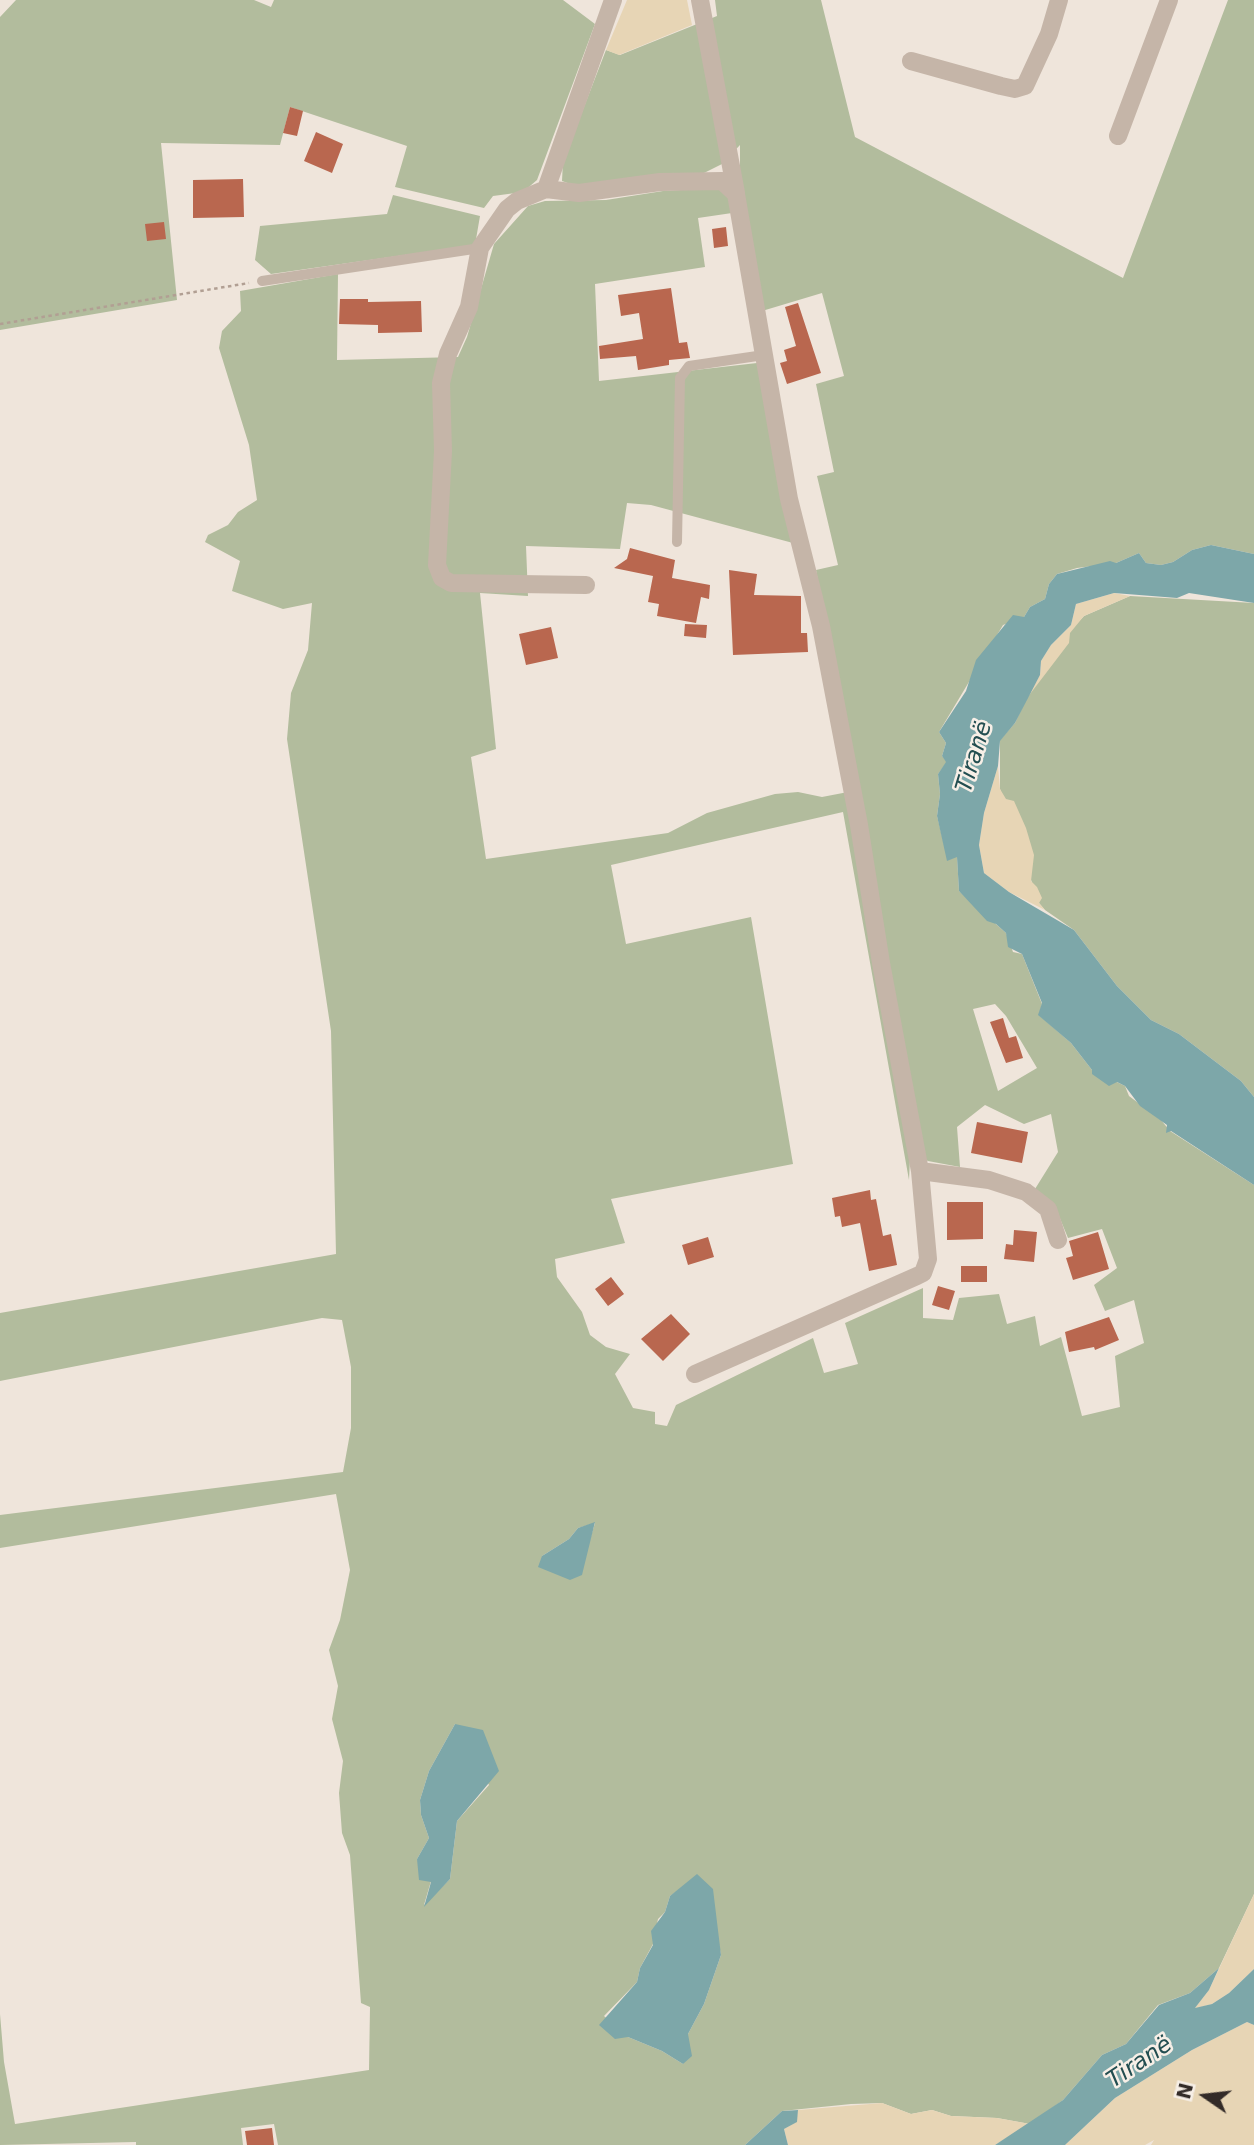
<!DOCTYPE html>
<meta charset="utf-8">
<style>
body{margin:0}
#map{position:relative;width:1254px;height:2145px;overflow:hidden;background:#efe5db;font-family:"DejaVu Sans",sans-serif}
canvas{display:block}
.north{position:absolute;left:1170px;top:2061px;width:70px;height:70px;-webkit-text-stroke:5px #f7efe7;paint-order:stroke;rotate:284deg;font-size:19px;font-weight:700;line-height:28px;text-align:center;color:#332b28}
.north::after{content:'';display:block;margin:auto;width:24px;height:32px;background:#332b28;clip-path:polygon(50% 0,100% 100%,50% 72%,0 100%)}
</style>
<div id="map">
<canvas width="1254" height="2145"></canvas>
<div class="north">N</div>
</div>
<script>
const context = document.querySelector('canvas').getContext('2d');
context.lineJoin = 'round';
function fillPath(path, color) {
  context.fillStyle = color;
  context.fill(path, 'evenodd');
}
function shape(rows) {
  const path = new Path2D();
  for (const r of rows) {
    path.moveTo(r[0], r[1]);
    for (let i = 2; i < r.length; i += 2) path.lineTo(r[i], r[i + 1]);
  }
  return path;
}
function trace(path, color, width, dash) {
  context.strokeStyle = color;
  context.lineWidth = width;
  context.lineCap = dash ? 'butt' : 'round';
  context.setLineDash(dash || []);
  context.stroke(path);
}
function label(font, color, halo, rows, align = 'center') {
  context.font = font + ' "DejaVu Sans",sans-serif';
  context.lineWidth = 5;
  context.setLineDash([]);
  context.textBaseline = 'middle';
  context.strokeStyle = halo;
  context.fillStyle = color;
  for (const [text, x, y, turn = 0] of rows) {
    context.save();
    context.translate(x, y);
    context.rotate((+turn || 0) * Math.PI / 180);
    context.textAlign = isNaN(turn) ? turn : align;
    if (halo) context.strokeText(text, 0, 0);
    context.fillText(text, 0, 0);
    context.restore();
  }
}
fillPath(shape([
 [16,0,254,0,271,7,274,0,563,0,595,24,537,180,523,192,493,196,484,208,395,187,407,146,290,107,280,145,161,143,177,300,0,330,0,17],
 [715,0,821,0,855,137,1123,278,1228,0,1254,0,1254,554,1211,545,1192,550,1173,562,1161,565,1146,563,1139,553,1116,563,1077,568,1057,574,1049,584,1045,599,1030,607,1024,617,1003,625,939,732,946,743,942,756,947,762,938,774,940,794,937,816,948,860,957,856,959,891,1006,933,1013,952,1022,954,1042,1004,1039,1015,1071,1043,1092,1070,1125,1086,1129,1096,1161,1120,1170,1131,1254,1185,1254,1894,1219,1968,1190,1993,1158,2005,1126,2044,1102,2055,1063,2100,1030,2124,997,2118,951,2116,932,2110,911,2114,882,2103,851,2104,782,2111,745,2145,278,2145,274,2124,241,2128,243,2145,136,2145,136,2142,0,2145,0,2014,4,2062,15,2124,369,2070,370,2007,361,2003,350,1855,342,1833,339,1793,343,1761,332,1719,338,1686,329,1650,340,1620,350,1570,336,1494,0,1548,0,1515,343,1472,351,1428,351,1367,342,1320,322,1318,0,1381,0,1313,336,1254,331,1031,287,739,291,693,308,650,312,603,283,609,232,591,240,561,205,542,208,535,228,525,238,512,257,500,249,445,219,348,222,331,241,311,240,291,338,274,337,360,458,357,467,337,494,244,528,206,545,201,606,200,663,191,716,188,727,191,732,213,698,218,705,267,595,284,599,381,757,363,793,543,651,505,627,503,620,549,526,546,528,596,480,593,496,749,471,757,486,859,668,833,707,813,775,794,798,792,822,797,848,792,910,1158,909,1180,843,812,611,865,626,944,751,917,793,1164,611,1199,625,1243,555,1259,557,1277,582,1312,590,1335,606,1347,630,1354,615,1374,633,1408,655,1412,655,1424,667,1426,676,1405,813,1338,824,1373,858,1364,845,1323,923,1288,923,1318,953,1320,959,1298,999,1294,1007,1324,1035,1316,1040,1346,1061,1337,1082,1416,1120,1407,1115,1356,1144,1343,1134,1300,1105,1311,1094,1285,1117,1268,1102,1229,1068,1238,1056,1209,1035,1189,1058,1152,1051,1114,1024,1124,985,1105,957,1127,960,1167,928,1161,920,1157,816,570,838,565,817,476,834,472,816,384,844,376,822,293,762,311,740,176,740,145,722,164,700,175,573,185,562,181,563,161,606,50,620,55,717,16],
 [995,1004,1006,1016,1037,1068,998,1091,973,1009],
 [595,1523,588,1546,542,1556,569,1539,578,1528],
 [455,1724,489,1785,457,1821,450,1879,424,1905,431,1881,417,1859,429,1838,421,1815,420,1800,429,1771],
 [687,1885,715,1924,721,1955,704,2004,688,2034,683,2064,662,2051,628,2037,604,2016,637,1982,640,1968,653,1944,658,1919,665,1912,670,1896],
 [393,195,480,216,475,245,271,274,255,260,260,226,387,214],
 [1130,596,1254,603,1254,1097,1241,1081,1179,1034,1151,1020,1117,986,1074,930,1045,910,1039,903,1000,789,1000,740,1015,723,1027,698,1073,627,1084,616]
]), '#b2bc9d');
fillPath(shape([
 [627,0,687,0,692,25,619,55,606,50],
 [1114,593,1130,596,1084,616,1070,633,1069,643,1027,698,1040,675,1041,661,1051,645,1071,625,1076,604],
 [998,766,1000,789,1006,799,1014,801,1026,828,1034,855,1031,881,1037,887,1042,898,1039,903,1045,910,1009,892,984,873,979,845,984,813],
 [1254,1894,1254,1969,1229,1993,1212,2004,1194,2009,1209,1990],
 [1247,2022,1254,2025,1254,2145,1151,2145,1154,2140,1145,2145,1065,2145,1115,2098,1192,2050],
 [882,2103,911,2114,932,2110,951,2116,997,2118,1030,2124,995,2145,788,2145,784,2129,796,2122,798,2110]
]), '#e7d5b5');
fillPath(shape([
 [1211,545,1254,554,1254,603,1189,593,1177,598,1114,593,1076,604,1071,625,1051,645,1041,661,1040,675,1015,723,1000,741,998,766,984,813,979,845,984,873,1009,892,1074,930,1117,986,1151,1020,1179,1034,1241,1081,1254,1097,1254,1185,1171,1131,1166,1133,1167,1125,1140,1106,1125,1086,1117,1082,1109,1086,1092,1074,1092,1070,1071,1043,1038,1015,1042,1003,1022,954,1008,947,1006,933,996,924,987,921,959,891,957,857,947,861,937,816,940,794,938,774,946,762,942,756,946,743,939,732,966,691,976,660,1013,615,1024,617,1030,607,1045,599,1049,584,1057,574,1110,561,1116,563,1139,553,1146,563,1161,565,1173,562,1192,550],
 [595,1522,582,1575,570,1580,538,1567,542,1556,569,1539,578,1528],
 [455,1724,483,1730,499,1771,457,1821,450,1879,424,1907,431,1882,419,1880,417,1859,429,1838,421,1815,420,1800,429,1771],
 [697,1874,713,1889,721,1955,704,2004,688,2034,692,2056,683,2064,662,2051,628,2037,615,2039,599,2025,637,1982,640,1968,653,1945,651,1931,665,1912,670,1896],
 [1219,1968,1209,1990,1195,2008,1212,2004,1229,1993,1254,1969,1254,2025,1247,2022,1192,2050,1115,2098,1065,2145,995,2145,1063,2100,1102,2055,1126,2044,1159,2005,1190,1993],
 [798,2110,797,2122,784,2129,788,2145,745,2145,782,2111]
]), '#7da7a9');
fillPath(shape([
 [290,107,303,111,297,136,283,133],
 [316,132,343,144,332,173,304,161],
 [243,179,244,217,193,218,193,180],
 [164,222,166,239,147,241,145,224],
 [726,227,728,246,714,248,712,229],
 [671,288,679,343,687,342,690,358,669,360,669,365,638,370,636,356,600,359,599,346,643,339,639,313,621,316,618,295],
 [340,299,368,299,368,302,421,301,422,332,378,333,378,325,339,324],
 [798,303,821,373,787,384,780,363,787,361,784,350,796,346,785,307],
 [630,548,675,560,672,578,710,585,709,599,701,597,696,623,657,616,659,604,648,602,653,576,614,568,627,559],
 [729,570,757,574,754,595,801,596,801,633,807,633,808,652,733,655],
 [685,624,707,625,706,638,684,636],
 [551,627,558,658,526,665,519,634],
 [1003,1018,1009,1038,1016,1036,1023,1058,1006,1063,990,1022],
 [977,1122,1028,1132,1022,1163,971,1153],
 [870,1190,871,1200,876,1199,883,1236,891,1234,897,1265,869,1271,860,1223,842,1227,840,1216,835,1217,832,1198],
 [947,1202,983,1202,983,1239,947,1240],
 [1014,1230,1037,1232,1034,1262,1004,1259,1006,1244,1013,1245],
 [1098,1232,1109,1269,1073,1280,1066,1258,1073,1256,1069,1241],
 [708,1237,714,1257,688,1265,682,1245],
 [961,1266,987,1266,987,1282,961,1282],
 [611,1277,624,1294,608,1306,595,1289],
 [938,1286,955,1291,949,1310,932,1305],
 [671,1314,690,1334,663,1361,641,1339],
 [1109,1317,1119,1340,1095,1350,1094,1347,1069,1352,1065,1332],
 [272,2128,274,2145,247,2145,245,2131]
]), '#b9674f');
trace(shape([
 [0,324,249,283]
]), '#b19f93', 2.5, [3.5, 3.5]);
trace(shape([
 [262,281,480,248],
 [677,542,680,378,689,366,764,355]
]), '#c5b5a8', 10);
trace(shape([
 [700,0,736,193],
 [911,61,1001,86,1015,89,1025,86,1049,34,1059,0],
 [1118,136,1169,0],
 [546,189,613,0],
 [586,585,451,583,442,578,437,565,443,451,441,383,448,354,469,307,480,248,507,209,517,201,546,189,579,193,660,182,722,181,736,194,789,499,821,626,859,825,881,963,920,1171,928,1259,923,1273,917,1276,695,1374],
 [920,1171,989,1180,1026,1192,1048,1209,1058,1240]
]), '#c5b5a8', 18);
label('italic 23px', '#224d50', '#f7efe7', [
 ["Tiranë",975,757,-73],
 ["Tiranë",1140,2063,-34]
]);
</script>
